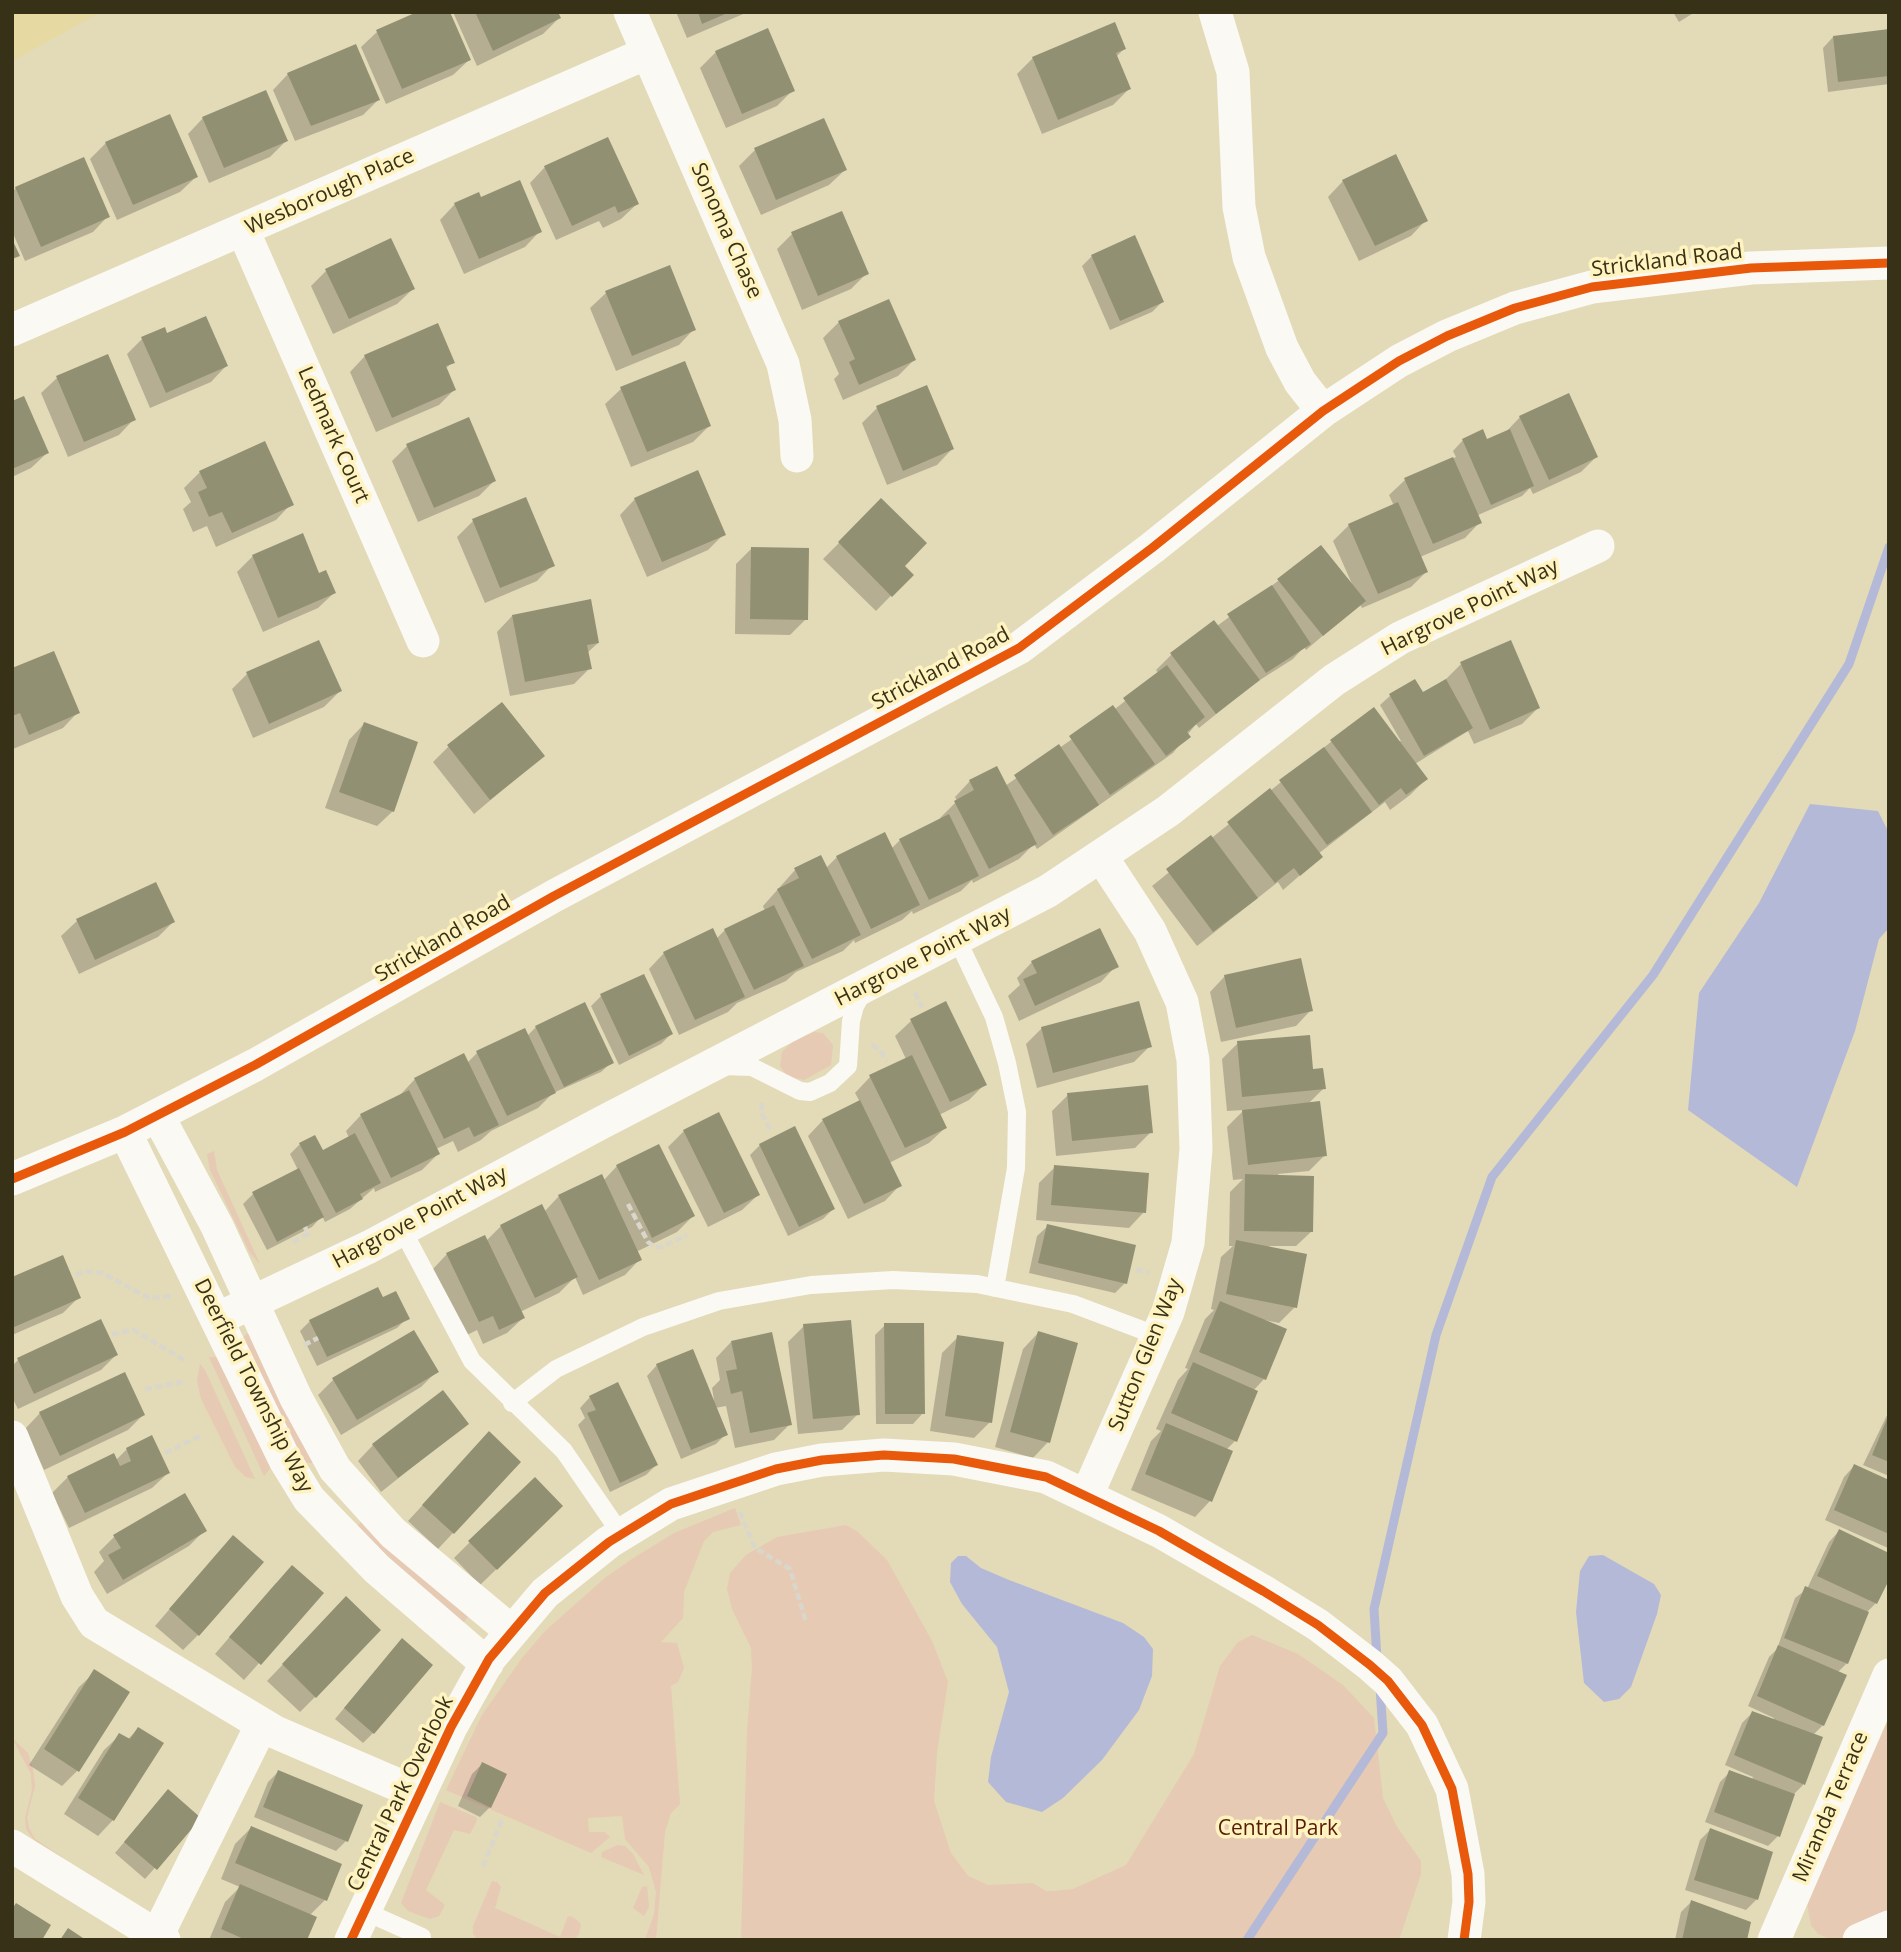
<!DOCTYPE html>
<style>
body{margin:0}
#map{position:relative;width:1901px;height:1952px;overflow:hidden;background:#e3dab7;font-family:"Open Sans",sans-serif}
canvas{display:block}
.frame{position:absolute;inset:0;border:14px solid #373117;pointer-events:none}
</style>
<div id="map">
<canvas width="1901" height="1952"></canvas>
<div class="frame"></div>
</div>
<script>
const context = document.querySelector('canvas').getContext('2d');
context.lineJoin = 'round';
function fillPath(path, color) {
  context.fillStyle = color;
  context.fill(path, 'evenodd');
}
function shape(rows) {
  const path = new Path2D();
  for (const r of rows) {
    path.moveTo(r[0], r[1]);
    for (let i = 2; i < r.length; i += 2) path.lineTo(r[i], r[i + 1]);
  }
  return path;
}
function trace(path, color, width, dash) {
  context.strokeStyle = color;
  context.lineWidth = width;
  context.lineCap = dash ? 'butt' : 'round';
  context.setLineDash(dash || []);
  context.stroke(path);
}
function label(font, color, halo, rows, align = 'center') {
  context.font = font + ' "Open Sans",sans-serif';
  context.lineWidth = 7;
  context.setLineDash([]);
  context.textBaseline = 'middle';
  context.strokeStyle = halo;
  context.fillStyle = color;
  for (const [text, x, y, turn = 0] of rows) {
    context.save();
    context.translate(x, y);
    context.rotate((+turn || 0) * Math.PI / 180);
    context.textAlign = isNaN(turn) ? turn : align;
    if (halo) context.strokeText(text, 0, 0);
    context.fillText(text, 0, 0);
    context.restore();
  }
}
fillPath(shape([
 [12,12,101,12,12,61]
]), '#e7d9a2');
fillPath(shape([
 [814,1032,823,1033,833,1045,831,1065,804,1080,787,1076,780,1066,782,1052,793,1041],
 [214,1151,217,1170,260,1264,250,1253,210,1170,207,1154],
 [250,1332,315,1459,312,1463,303,1462,242,1338],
 [209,1357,217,1357,272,1466,264,1476],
 [200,1364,205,1370,255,1479,246,1477,235,1467,201,1399,197,1381],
 [735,1508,741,1525,713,1532,704,1541,684,1592,683,1618,661,1642,677,1643,684,1668,678,1682,671,1686,680,1804,671,1813,665,1832,656,1940,645,1940,654,1914,656,1892,649,1867,625,1839,622,1816,588,1818,589,1832,605,1832,610,1837,591,1853,446,1790,482,1715,522,1658,545,1631,606,1577,635,1557,674,1533],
 [361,1522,471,1613,463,1623,403,1575,357,1527],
 [846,1525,858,1532,887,1560,932,1641,948,1682,937,1752,934,1801,951,1853,968,1876,988,1885,1033,1883,1046,1891,1054,1891,1073,1889,1126,1865,1194,1754,1220,1666,1238,1642,1252,1635,1298,1654,1343,1685,1374,1718,1383,1798,1397,1827,1421,1861,1421,1874,1399,1940,741,1940,747,1733,752,1668,751,1648,732,1609,727,1589,730,1573,746,1555,777,1537],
 [1889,1718,1889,1923,1850,1940,1832,1940,1818,1934,1811,1925,1807,1903],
 [12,1738,28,1753,33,1769,35,1786,27,1817,29,1828,35,1839,62,1857,61,1859,37,1844,26,1829,25,1818,32,1790,31,1774],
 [440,1802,476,1817,477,1820,470,1834,454,1830,426,1890,445,1905,439,1916,430,1919,408,1911,401,1903],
 [618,1845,625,1846,633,1854,644,1875,601,1857,602,1852],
 [492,1881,497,1882,501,1887,495,1908,560,1937,568,1916,573,1917,581,1924,579,1934,574,1940,478,1940,473,1934,473,1926],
 [647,1886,649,1907,644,1916,633,1908,642,1887]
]), '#e6cab4');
fillPath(shape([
 [1810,804,1878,811,1889,833,1889,928,1879,939,1855,1031,1797,1187,1688,1110,1699,993,1759,903],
 [1603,1555,1654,1584,1661,1595,1657,1614,1631,1687,1619,1699,1604,1702,1584,1683,1576,1612,1580,1571,1589,1556],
 [958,1556,966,1556,981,1568,1009,1580,1123,1623,1144,1637,1153,1649,1152,1676,1139,1710,1102,1760,1063,1798,1042,1812,1006,1802,988,1782,991,1757,1009,1692,997,1647,962,1604,950,1582,951,1563]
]), '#b4b9d8');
fillPath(shape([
 [453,12,556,12,559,18,543,34,477,66],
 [676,12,748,12,687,38],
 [1673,12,1695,12,1679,22],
 [1889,31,1889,84,1828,92,1823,48,1833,37],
 [377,32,469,60,453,75,386,104,361,47],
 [1124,49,1116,57,1129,89,1113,105,1042,134,1017,74,1033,58],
 [716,52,793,90,777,106,726,128,700,68],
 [288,74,378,100,363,115,295,141,273,90],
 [203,118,286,141,270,157,209,183,188,134],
 [823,120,845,170,829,185,761,215,739,166,755,150],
 [106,143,196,177,180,192,117,220,90,159],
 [545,167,637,204,621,219,603,228,599,221,556,240,530,183],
 [1343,181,1426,220,1411,236,1359,261,1328,197],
 [16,188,108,216,93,232,25,261,12,231,12,192],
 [480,199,540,231,525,247,464,274,440,220,455,204],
 [792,234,867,273,851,289,802,310,777,249],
 [1092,256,1162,302,1152,312,1110,330,1082,266],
 [327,270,413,289,397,304,333,334,311,286],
 [606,293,694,329,679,345,616,371,590,308],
 [839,322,914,360,898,376,843,400,834,379,839,374,823,338],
 [166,335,226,366,211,382,150,408,127,354,142,339],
 [365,356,453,362,445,369,454,390,439,405,376,432,350,372],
 [57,378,134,419,119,435,68,457,41,393],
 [621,389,709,426,693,442,631,467,605,404],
 [12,403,47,453,31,468,12,477],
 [877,408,952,449,937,465,887,485,862,423],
 [1520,417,1596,457,1581,472,1533,494,1530,488,1522,496,1478,515,1480,522,1465,538,1420,557,1426,572,1411,587,1362,608,1360,604,1306,650,1304,647,1293,659,1252,685,1199,728,1196,724,1173,753,1037,849,1034,844,1019,859,973,883,972,880,961,891,913,914,912,911,902,920,855,943,854,940,843,951,796,972,786,981,737,1003,728,1012,679,1035,649,969,664,953,716,939,725,930,765,911,763,906,795,870,826,868,837,857,891,849,900,840,941,820,940,818,957,801,955,797,970,781,1005,786,1115,709,1159,674,1156,670,1171,655,1214,622,1217,626,1278,581,1352,584,1333,541,1349,525,1394,506,1389,495,1405,480,1456,457,1453,451,1463,440,1486,441,1505,433],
 [407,446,494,481,479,496,418,522,392,461],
 [200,472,291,504,276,520,216,547,207,526,193,532,183,509,191,502,184,488],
 [525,499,552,565,537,581,485,603,457,537,473,521],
 [635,499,724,534,708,550,647,577,620,515],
 [881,501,902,566,911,575,876,611,823,559],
 [751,549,806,619,790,635,735,634,736,564],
 [253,556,318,575,334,593,318,608,263,632,237,572],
 [512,616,598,643,587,653,590,668,574,684,510,696,497,632],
 [1461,664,1538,708,1522,724,1474,744,1468,731,1415,764,1426,779,1410,795,1390,810,1385,802,1318,854,1321,857,1283,890,1278,882,1197,946,1152,886,1332,741,1401,741,1380,705,1391,695,1422,694,1446,679],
 [12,670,78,712,63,728,13,749],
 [247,674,340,691,324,707,253,738,232,689],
 [364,724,393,811,377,826,325,808,349,740],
 [448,747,543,756,474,814,433,762],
 [77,921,173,922,158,937,79,974,61,936],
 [1032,962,1116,966,1101,982,1019,1021,1008,996,1020,985,1017,978],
 [1225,976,1311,1010,1296,1026,1221,1042,1210,992],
 [601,996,671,1034,661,1044,619,1065,591,1006],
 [945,1004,985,1084,969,1100,939,1115,945,1128,929,1143,889,1163,900,1185,885,1201,848,1219,808,1136,823,1120,860,1102,855,1093,870,1077,906,1059,895,1036,911,1021],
 [536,1027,612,1062,601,1072,553,1093,538,1108,491,1131,481,1140,458,1152,453,1141,436,1149,438,1154,422,1170,375,1192,374,1188,350,1209,325,1222,322,1216,312,1227,267,1250,243,1204,253,1194,298,1170,290,1154,300,1144,322,1153,349,1138,346,1131,361,1115,400,1095,415,1079,467,1063,477,1053,524,1030,527,1036],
 [1042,1028,1150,1046,1134,1062,1037,1088,1026,1044],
 [1238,1043,1312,1071,1324,1088,1308,1104,1325,1155,1309,1171,1278,1174,1312,1231,1296,1246,1269,1246,1295,1307,1279,1323,1264,1320,1284,1330,1264,1379,1253,1391,1235,1441,1226,1450,1231,1452,1210,1501,1195,1517,1131,1490,1151,1441,1161,1431,1156,1429,1178,1380,1188,1369,1185,1368,1205,1319,1214,1310,1211,1309,1221,1257,1233,1246,1229,1246,1230,1192,1243,1179,1233,1180,1227,1127,1244,1110,1227,1111,1222,1059],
 [1068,1095,1151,1132,1135,1148,1056,1156,1052,1111],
 [684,1131,758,1195,742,1210,708,1227,668,1147],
 [760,1145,833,1209,823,1219,788,1236,750,1155],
 [617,1166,693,1216,677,1232,636,1252,640,1259,625,1275,583,1295,575,1277,559,1293,520,1312,523,1318,507,1333,483,1344,477,1330,463,1337,432,1270,447,1254,486,1241,501,1226,544,1212,559,1196,603,1181],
 [1055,1167,1144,1212,1129,1228,1036,1220,1039,1183],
 [1048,1226,1125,1283,1115,1293,1029,1273,1037,1236],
 [12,1279,79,1297,63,1313,12,1335],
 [382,1299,407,1318,397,1328,317,1366,300,1331,310,1321],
 [885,1325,923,1413,913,1424,876,1424,875,1335],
 [804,1326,858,1414,842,1430,798,1434,788,1342],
 [1038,1333,1048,1442,1033,1458,995,1447,1023,1349],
 [958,1337,990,1422,974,1438,930,1431,942,1353],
 [731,1342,790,1424,774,1440,735,1448,726,1406,715,1408,726,1434,716,1444,681,1459,647,1376,657,1365,714,1400,712,1388,720,1380,716,1358],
 [116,1355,101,1370,18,1409,12,1397,12,1366,18,1360],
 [436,1372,421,1387,341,1435,318,1395,333,1380],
 [590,1397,656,1465,646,1475,610,1492,578,1425,585,1418,580,1408],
 [1889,1411,1889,1476,1863,1465],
 [40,1413,143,1415,128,1430,44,1470,25,1429],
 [467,1424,381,1492,358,1461,373,1445],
 [127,1449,168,1473,152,1488,69,1528,52,1493,68,1477,115,1461],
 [474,1449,519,1462,438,1549,408,1521],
 [1854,1466,1889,1482,1888,1548,1825,1520,1844,1477],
 [545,1522,480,1585,454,1558,470,1542],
 [205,1530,189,1546,107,1594,94,1572,104,1561,99,1552,115,1536],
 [1839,1531,1876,1603,1867,1612,1847,1663,1837,1673,1823,1725,1813,1735,1821,1738,1803,1785,1793,1795,1778,1836,1768,1846,1705,1822,1720,1782,1730,1772,1752,1780,1753,1777,1725,1765,1742,1723,1752,1713,1773,1720,1774,1718,1748,1706,1769,1657,1777,1649,1795,1598,1807,1589,1829,1542],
 [218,1553,198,1635,183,1650,155,1626],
 [276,1583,321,1593,244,1680,215,1654],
 [331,1614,315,1697,300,1712,267,1681],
 [392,1651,373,1733,363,1743,335,1719],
 [95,1672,77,1771,62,1786,29,1765,79,1687],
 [138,1729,113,1820,98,1836,64,1814,104,1750,120,1735,127,1740],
 [482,1764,490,1807,480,1817,458,1806,472,1774],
 [278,1772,346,1841,336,1851,254,1817,268,1782],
 [158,1802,199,1818,145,1879,115,1853],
 [251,1828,325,1900,309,1916,305,1940,209,1940,225,1902,240,1887,221,1879,235,1844],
 [1710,1830,1771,1853,1756,1900,1746,1910,1685,1890,1700,1840],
 [1691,1902,1746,1940,1675,1940,1681,1912]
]), '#0003');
trace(shape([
 [1377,1659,1374,1609,1436,1335,1492,1177,1653,975,1849,664,1889,547],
 [1247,1940,1383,1733,1380,1687]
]), '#b4b9d8', 9);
fillPath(shape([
 [417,12,450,12,471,60,402,89,376,30],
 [475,12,558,12,561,18,493,51],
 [698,12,730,12,702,24],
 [1115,22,1126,49,1116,53,1131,89,1058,120,1032,57],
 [768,28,795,91,742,114,715,51],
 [1889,29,1889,76,1838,82,1833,36],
 [356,44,380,100,311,126,287,73],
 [266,90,288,141,224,168,202,117],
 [170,114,198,177,133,205,105,142],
 [824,118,847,170,776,200,754,148],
 [608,137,639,204,618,213,615,206,572,226,544,166],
 [1396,154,1428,221,1375,246,1342,180],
 [84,157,110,217,41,247,15,187],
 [520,180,542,232,479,259,454,203,479,192,481,197],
 [842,211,869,274,818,296,791,232],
 [1135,235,1164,302,1120,321,1091,255],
 [391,238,415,289,349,319,325,269],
 [12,239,20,256,12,259],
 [670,265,696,330,632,356,605,291],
 [889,299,916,360,859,385,849,362,855,359,838,321],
 [206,316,228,366,166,393,141,337,165,327,167,333],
 [438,323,455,363,446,366,456,390,392,418,364,355],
 [108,354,136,420,84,442,56,376],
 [685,361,711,426,647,452,620,387],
 [927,385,954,449,903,471,876,406],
 [1569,393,1598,457,1549,480,1519,416],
 [24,396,49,453,12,469,12,401],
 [469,417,496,481,434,508,406,444],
 [1483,429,1487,439,1510,429,1534,486,1491,505,1462,439],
 [265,441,294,505,232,533,222,512,209,517,198,492,207,488,199,471],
 [1453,457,1482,523,1433,544,1404,478],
 [698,470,726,535,662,562,634,498],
 [526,497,555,566,500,588,472,519],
 [881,498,927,543,905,566,914,575,892,597,838,542],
 [1398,502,1428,572,1378,594,1348,524],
 [303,533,319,573,326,570,336,593,278,618,252,555],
 [1321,545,1366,601,1323,636,1277,579],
 [751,547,809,548,808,620,750,619],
 [1272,585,1311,644,1266,673,1227,614],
 [591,599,599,643,587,645,592,669,525,682,512,615],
 [1214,620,1260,680,1216,714,1170,653],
 [319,640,342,691,269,724,246,672],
 [1511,640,1540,708,1490,730,1460,662],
 [54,651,80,713,29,735,20,713,12,716,12,668],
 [1167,665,1205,717,1187,732,1191,737,1166,756,1123,698],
 [1415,679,1423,692,1446,679,1473,728,1424,756,1389,694],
 [502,702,545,756,490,800,447,745],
 [1113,705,1155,764,1110,795,1069,736],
 [1374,707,1428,779,1406,795,1401,788,1379,805,1330,740],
 [364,722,418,742,394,812,339,792],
 [1059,744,1099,805,1053,835,1014,775],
 [1324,747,1372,812,1327,845,1279,780],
 [997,766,1037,844,989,869,954,801,974,790,969,780],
 [1270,788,1323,857,1300,876,1294,868,1275,883,1227,822],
 [949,814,979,876,929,900,899,839],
 [885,832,920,905,871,929,836,856],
 [1211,835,1258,898,1213,932,1166,869],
 [821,855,861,935,812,959,777,889,799,878,794,868],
 [156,882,175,922,95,960,76,919],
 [774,905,804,966,754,990,724,929],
 [713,928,745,997,695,1020,663,952],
 [1100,928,1119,967,1035,1006,1023,979,1037,973,1031,961],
 [1301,958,1313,1011,1236,1028,1224,975],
 [644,974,673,1034,629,1056,600,994],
 [946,1001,987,1085,950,1102,910,1019],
 [1139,1001,1152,1047,1053,1073,1041,1027],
 [585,1002,614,1063,564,1087,535,1026],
 [525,1028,556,1093,507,1116,476,1051],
 [1310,1035,1313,1069,1323,1068,1326,1089,1242,1097,1237,1041],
 [464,1053,499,1125,474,1137,469,1127,444,1139,414,1078],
 [912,1055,947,1128,905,1148,869,1075],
 [1148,1085,1153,1133,1072,1141,1067,1093],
 [409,1090,440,1154,391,1178,360,1114],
 [860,1100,902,1186,864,1204,822,1119],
 [1320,1101,1327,1156,1248,1165,1242,1110],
 [719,1112,760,1195,724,1213,683,1130],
 [795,1126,835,1209,799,1227,759,1144],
 [355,1133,381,1183,360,1194,363,1199,336,1213,299,1143,315,1135,323,1150],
 [659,1144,695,1216,652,1238,616,1165],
 [1054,1165,1149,1173,1146,1213,1051,1205],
 [299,1168,324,1217,277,1242,252,1192],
 [602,1174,642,1260,599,1280,558,1195],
 [1245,1174,1314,1176,1313,1232,1244,1231],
 [542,1204,578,1277,535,1298,500,1225],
 [1047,1224,1136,1245,1127,1284,1038,1263],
 [485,1235,525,1318,499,1330,493,1316,479,1322,446,1253],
 [1236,1240,1307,1254,1297,1308,1226,1294],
 [63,1255,81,1298,12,1328,12,1277],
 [378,1287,383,1297,396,1291,410,1319,327,1357,309,1320],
 [1220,1301,1287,1329,1266,1380,1199,1352],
 [101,1319,118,1355,34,1394,17,1358],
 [851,1320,860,1415,813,1419,803,1324],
 [884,1323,924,1323,925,1414,885,1414],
 [414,1330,439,1372,357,1420,332,1378],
 [1038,1331,1078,1343,1050,1443,1010,1432],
 [772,1332,792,1425,750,1433,742,1391,731,1394,726,1371,737,1369,731,1341],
 [957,1335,1004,1342,992,1423,945,1416],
 [693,1349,728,1435,691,1450,656,1364],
 [1193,1362,1258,1391,1237,1442,1171,1413],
 [125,1372,145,1415,60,1456,39,1412],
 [618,1382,658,1465,620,1483,587,1413,596,1410,589,1396],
 [443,1390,469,1424,398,1478,372,1444],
 [1889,1414,1889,1462,1872,1455],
 [1166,1423,1233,1451,1212,1502,1145,1474],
 [489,1431,521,1462,454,1534,422,1505],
 [152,1435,170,1473,85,1513,67,1476,114,1453,120,1466,131,1461,126,1448],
 [1854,1464,1889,1480,1889,1534,1834,1510],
 [535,1477,563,1506,497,1570,468,1541],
 [185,1493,207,1531,123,1580,108,1555,121,1548,113,1535],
 [1839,1529,1889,1553,1889,1580,1877,1604,1817,1576],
 [233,1535,264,1562,199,1636,169,1609],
 [292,1565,324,1593,261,1665,229,1637],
 [1805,1586,1869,1612,1848,1664,1784,1638],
 [346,1596,381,1630,316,1698,282,1664],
 [402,1638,433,1665,374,1734,344,1708],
 [1778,1645,1847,1675,1824,1726,1757,1696],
 [94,1669,130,1692,79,1772,44,1749],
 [1752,1711,1823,1737,1805,1785,1734,1755],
 [138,1727,164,1743,114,1821,78,1798,119,1733,130,1739],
 [482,1762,507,1774,491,1808,467,1796],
 [278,1770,363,1805,348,1842,263,1807],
 [1729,1770,1795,1794,1780,1837,1714,1812],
 [168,1789,201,1818,157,1870,124,1842],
 [251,1826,342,1864,327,1901,235,1863],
 [1710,1828,1773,1852,1758,1900,1694,1880],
 [240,1884,317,1917,307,1940,246,1940,221,1929],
 [1691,1900,1751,1922,1747,1940,1682,1940],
 [16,1903,51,1925,42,1940,12,1940,12,1909],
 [68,1928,86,1940,60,1940]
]), '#929073');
trace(shape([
 [915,993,922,1007],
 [872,1045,880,1050,887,1061],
 [762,1103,761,1112,770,1129],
 [628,1204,648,1242,655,1247,662,1247,687,1235],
 [293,1242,308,1234,305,1227],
 [1136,1270,1149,1273],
 [76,1275,85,1271,102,1273,149,1298,172,1296],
 [112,1334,134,1330,184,1360],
 [304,1345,318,1338],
 [145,1389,183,1382],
 [165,1453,202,1435],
 [740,1512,755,1548,790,1569,806,1622],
 [483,1866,502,1820]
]), '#d9d6cb', 4.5, [7, 3.5]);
trace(shape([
 [957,939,994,1017,1007,1063,1017,1112,1016,1168,995,1288],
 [722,1066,752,1067,800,1091,810,1092,830,1083,848,1066,851,1021,855,1006,864,990],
 [402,1229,472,1361,564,1451,621,1534],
 [512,1403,556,1369,643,1327,719,1301,811,1285,893,1280,977,1284,1073,1304,1158,1336],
 [364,1911,422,1937]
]), '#fbf9f4', 18);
trace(shape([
 [630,12,783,364,795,420,797,456],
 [1215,12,1233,72,1239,207,1249,257,1282,348,1300,382,1323,411],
 [243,230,423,641],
 [12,330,647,53],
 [158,1116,217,1226,296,1398,335,1469,393,1533,511,1631],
 [125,1132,285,1460,309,1499,377,1569,487,1664],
 [12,1179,125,1132,255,1065,554,896,1019,648,1152,548,1323,411,1399,361,1447,336,1515,308,1592,287,1751,268,1889,263],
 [217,1319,369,1247,599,1124,1048,891,1168,811,1334,680,1400,638,1598,546],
 [12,1437,77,1596,94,1623,275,1732,419,1794],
 [1087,1495,1168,1312,1188,1243,1196,1149,1193,1060,1182,1002,1150,931,1101,856],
 [12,1846,164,1940],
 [155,1940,262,1724],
 [351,1940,451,1727,489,1659,545,1593,609,1542,671,1504,776,1469,822,1460,884,1455,954,1459,1046,1477,1159,1531,1263,1591,1318,1625,1370,1665,1388,1681,1422,1725,1452,1789,1468,1874,1469,1902,1464,1940],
 [1774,1940,1889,1675],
 [1859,1940,1889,1927]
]), '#fbf9f4', 33);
trace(shape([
 [12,1179,125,1132,255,1065,554,896,1019,648,1152,548,1323,411,1399,361,1447,336,1515,308,1592,287,1751,268,1889,263],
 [351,1940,451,1727,489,1659,545,1593,609,1542,671,1504,776,1469,822,1460,884,1455,954,1459,1046,1477,1159,1531,1263,1591,1318,1625,1370,1665,1388,1681,1422,1725,1452,1789,1468,1874,1469,1902,1464,1940]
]), '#e8590c', 9);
label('21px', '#373117', '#fff3c0', [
 ["Wesborough Place",330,192,-24],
 ["Sonoma Chase",726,231,66],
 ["Strickland Road",1667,261,-7],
 ["Ledmark Court",333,435,66],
 ["Hargrove Point Way",1470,608,-26],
 ["Strickland Road",941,669,-28],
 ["Strickland Road",443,939,-30],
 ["Hargrove Point Way",923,957,-27],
 ["Hargrove Point Way",420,1218,-28],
 ["Sutton Glen Way",1146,1355,-68],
 ["Deerfield Township Way",253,1386,63],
 ["Central Park Overlook",401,1794,-64],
 ["Miranda Terrace",1831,1807,-67]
]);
label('21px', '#571b0a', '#fff3c0', [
 ["Central Park",1278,1829]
]);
</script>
